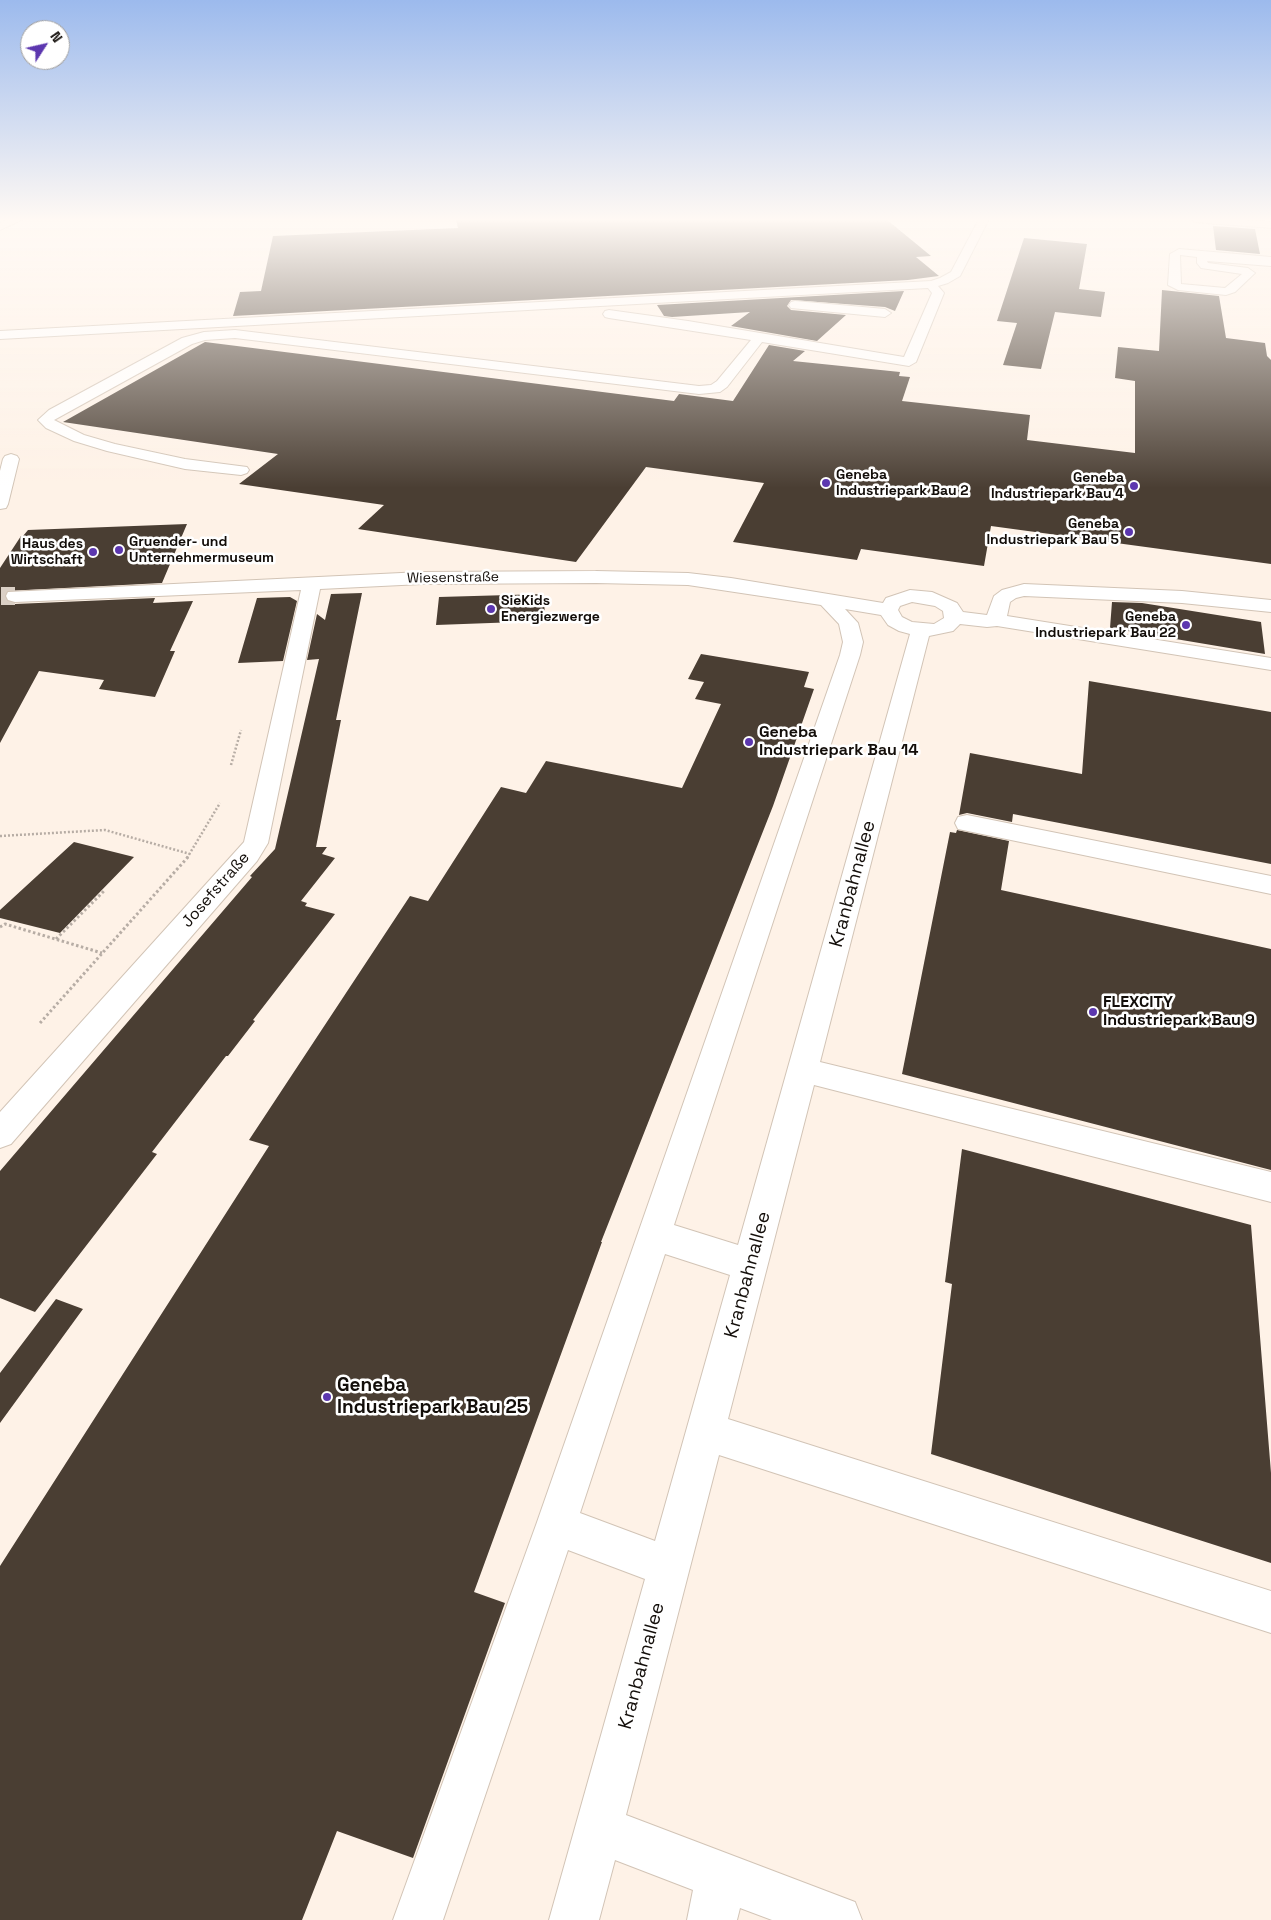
<!DOCTYPE html>
<meta charset="utf-8">
<style>
body{margin:0}
#map{position:relative;width:1271px;height:1920px;overflow:hidden;background:#fef2e7;font-family:"Space Grotesk",sans-serif}
canvas{display:block}
.north{position:absolute;left:20px;top:20px;width:50px;height:50px;box-sizing:border-box;background:#fff;border:1px solid #a19f9d;border-radius:50%;rotate:55deg;font-size:14px;font-weight:700;line-height:20px;text-align:center;color:#130e0a}
.north::after{content:'';display:block;margin:auto;width:18px;height:22px;background:#5c37af;clip-path:polygon(50% 0,100% 100%,50% 72%,0 100%)}
</style>
<div id="map">
<canvas width="1271" height="1920"></canvas>
<div class="north">N</div>
</div>
<script>
const context = document.querySelector('canvas').getContext('2d');
context.lineJoin = 'round';
function fillPath(path, color) {
  context.fillStyle = color;
  context.fill(path, 'evenodd');
}
function shape(rows) {
  const path = new Path2D();
  for (const r of rows) {
    path.moveTo(r[0], r[1]);
    for (let i = 2; i < r.length; i += 2) path.lineTo(r[i], r[i + 1]);
  }
  return path;
}
function trace(path, color, width, dash) {
  context.strokeStyle = color;
  context.lineWidth = width;
  context.lineCap = dash ? 'butt' : 'round';
  context.setLineDash(dash || []);
  context.stroke(path);
}
function label(font, color, halo, rows, align = 'center') {
  context.font = font + ' "Space Grotesk",sans-serif';
  context.lineWidth = 5;
  context.setLineDash([]);
  context.textBaseline = 'middle';
  context.strokeStyle = halo;
  context.fillStyle = color;
  for (const [text, x, y, turn = 0] of rows) {
    context.save();
    context.translate(x, y);
    context.rotate((+turn || 0) * Math.PI / 180);
    context.textAlign = isNaN(turn) ? turn : align;
    if (halo) context.strokeText(text, 0, 0);
    context.fillText(text, 0, 0);
    context.restore();
  }
}
fillPath(shape([
 [456,219,886,219,931,256,916,257,939,276,908,280,233,316,240,292,261,291,273,236,458,228],
 [1213,226,1255,229,1260,254,1216,250],
 [1024,238,1087,244,1079,289,1105,292,1101,317,1055,312,1041,369,1003,365,1017,323,997,321],
 [1162,290,1219,296,1226,338,1265,343,1267,356,1271,360,1271,564,991,526,984,566,861,549,857,560,733,542,764,483,646,467,576,562,358,529,384,505,239,484,278,454,63,422,205,342,674,401,679,394,733,401,769,345,805,351,793,361,900,372,899,376,910,377,902,401,1030,415,1027,440,1135,453,1135,381,1115,378,1118,347,1159,351],
 [904,291,895,311,885,307,791,300,787,306,791,310,846,315,817,341,731,326,750,312,672,317,664,316,657,305],
 [187,524,162,583,6,591,4,595,6,601,15,604,155,598,153,603,193,601,170,651,175,651,155,697,99,689,104,680,39,671,0,743,0,568,21,536,23,536,28,530],
 [362,593,336,720,341,720,316,847,327,847,322,854,335,858,301,901,307,903,305,906,335,914,253,1020,255,1021,228,1056,226,1056,152,1152,157,1154,35,1312,0,1298,0,1171,252,877,250,876,275,849,319,659,307,660,317,614,325,620,331,594],
 [544,594,545,621,436,625,439,597],
 [290,597,297,601,283,661,238,663,257,598],
 [1112,602,1142,603,1261,622,1265,654,1110,628],
 [701,654,809,672,804,687,814,689,773,806,601,1242,602,1242,474,1592,505,1603,413,1858,337,1831,302,1920,0,1920,0,1566,269,1146,249,1140,410,896,428,901,501,787,526,793,546,761,682,788,721,704,695,699,704,682,688,679],
 [1089,681,1271,712,1271,864,1013,814,1012,822,967,813,959,815,970,753,1082,774],
 [957,830,1009,841,1001,890,1271,949,1271,1170,902,1074,950,832,956,833],
 [74,842,134,857,60,933,0,918,0,910],
 [962,1149,1251,1225,1271,1473,1271,1563,931,1454,952,1284,945,1282],
 [56,1299,83,1309,0,1423,0,1373]
]), '#4a3e33');
trace(shape([
 [1,596,15,596]
]), '#dbd0c6', 18, [18, 9]);
const minor = shape([
 [10,219,23,219,0,230,0,223,10,219],
 [979,219,989,219,960,276,948,283,938,286,944,293,916,362,909,366,762,342,727,387,720,392,699,394,235,338,205,340,192,344,54,420,84,435,115,444,185,459,247,467,249,470,247,473,241,475,185,469,107,451,74,441,46,428,38,420,49,410,182,338,204,332,235,330,699,386,711,385,717,381,751,340,609,318,605,317,603,314,605,311,609,310,688,321,904,357,932,293,928,288,0,339,0,331,931,281,940,278,951,272,979,219],
 [1190,219,1231,219,1271,222,1271,228,1195,222,1190,219],
 [1179,249,1271,257,1271,266,1207,261,1208,263,1248,268,1255,273,1235,292,1226,295,1178,290,1168,285,1170,254,1179,249],
 [1180,255,1197,257,1197,263,1201,268,1242,274,1225,288,1181,284,1180,255],
 [795,301,885,309,891,313,885,317,791,308,789,305,791,302,795,301],
 [11,454,17,456,19,459,8,504,6,508,0,509,0,471,3,459,5,456,11,454],
 [596,571,688,573,731,578,883,603,886,598,910,590,932,592,957,603,963,612,987,615,994,596,1002,590,1024,584,1182,591,1271,600,1271,612,1182,603,1024,596,1016,598,1010,602,1007,616,1271,658,1271,670,997,626,987,627,960,624,953,631,929,636,820,1062,1271,1172,1271,1202,814,1085,728,1419,1271,1591,1271,1633,719,1455,626,1815,855,1902,862,1920,772,1920,740,1908,737,1920,687,1920,693,1890,615,1860,599,1920,549,1920,645,1579,568,1550,443,1920,393,1920,536,1525,840,655,843,642,839,624,821,605,688,585,596,583,422,584,320,589,268,843,257,861,11,1144,0,1148,0,1112,244,842,301,590,15,602,8,600,6,596,8,592,422,572,596,571],
 [912,602,935,606,943,611,944,618,934,624,912,622,902,617,898,610,900,606,912,602],
 [845,609,881,615,888,625,899,631,910,634,738,1245,674,1225,860,655,863,642,858,623,845,609],
 [665,1254,730,1275,655,1541,580,1513,665,1254],
 [967,815,1271,876,1271,894,958,829,955,823,958,817,967,815]
]);
trace(minor, '#d2c4b6', 2);
trace(shape([
 [231,765,241,730],
 [0,836,105,830,190,854],
 [187,858,220,803]
]), '#b7ada5', 2.5, [2, 2]);
trace(shape([
 [0,927,5,924,102,953],
 [56,939,105,890],
 [40,1023,188,857]
]), '#b7ada5', 3, [2.5, 2.5]);
fillPath(minor, '#fff');
const sky = context.createLinearGradient(0, 0, 0, 488);
sky.addColorStop(0, '#9cbaed');
sky.addColorStop(0.45, '#fff9f4');
sky.addColorStop(1, '#fff9f400');
context.fillStyle = sky;
context.fillRect(0, 0, 1271, 488);
for (const [x, y, r, color] of [
 [826,483,5,"#5c37af"],
 [1134,486,5,"#5c37af"],
 [1129,532,5,"#5c37af"],
 [119,550,5,"#5c37af"],
 [93,552,5,"#5c37af"],
 [491,609,5,"#5c37af"],
 [1186,625,5,"#5c37af"],
 [749,742,5,"#5c37af"],
 [1093,1012,5,"#5c37af"],
 [327,1397,5,"#5c37af"]
]) {
  const dot = new Path2D();
  dot.arc(x, y, r, 0, 2 * Math.PI);
  context.fillStyle = color;
  context.fill(dot);
  trace(dot, '#fff', 2);
}
label('bold 14px', '#130e0a', '#fff', [
 ["Geneba",836,475,"left"],
 ["Industriepark Bau 2",836,491,"left"],
 ["Geneba",1124,478],
 ["Industriepark Bau 4",1124,494],
 ["Geneba",1119,524],
 ["Industriepark Bau 5",1119,540],
 ["Gruender- und",129,542,"left"],
 ["Unternehmermuseum",129,558,"left"],
 ["Haus des",83,544],
 ["Wirtschaft",83,560],
 ["SieKids",501,601,"left"],
 ["Energiezwerge",501,617,"left"],
 ["Geneba",1176,617],
 ["Industriepark Bau 22",1176,633]
], 'right');
label('14px', '#130e0a', '#fff', [
 ["Wiesenstraße",453,578,-1]
]);
label('bold 16px', '#130e0a', '#fff', [
 ["Geneba",759,733],
 ["Industriepark Bau 14",759,751],
 ["FLEXCITY",1103,1003],
 ["Industriepark Bau 9",1103,1021]
], 'left');
label('16px', '#130e0a', '#fff', [
 ["Josefstraße",216,890,-49]
]);
label('19px', '#130e0a', '#fff', [
 ["Kranbahnallee",853,884,-75],
 ["Kranbahnallee",748,1275,-75],
 ["Kranbahnallee",642,1666,-75]
]);
label('bold 19px', '#130e0a', '#fff', [
 ["Geneba",337,1386],
 ["Industriepark Bau 25",337,1408]
], 'left');
</script>
